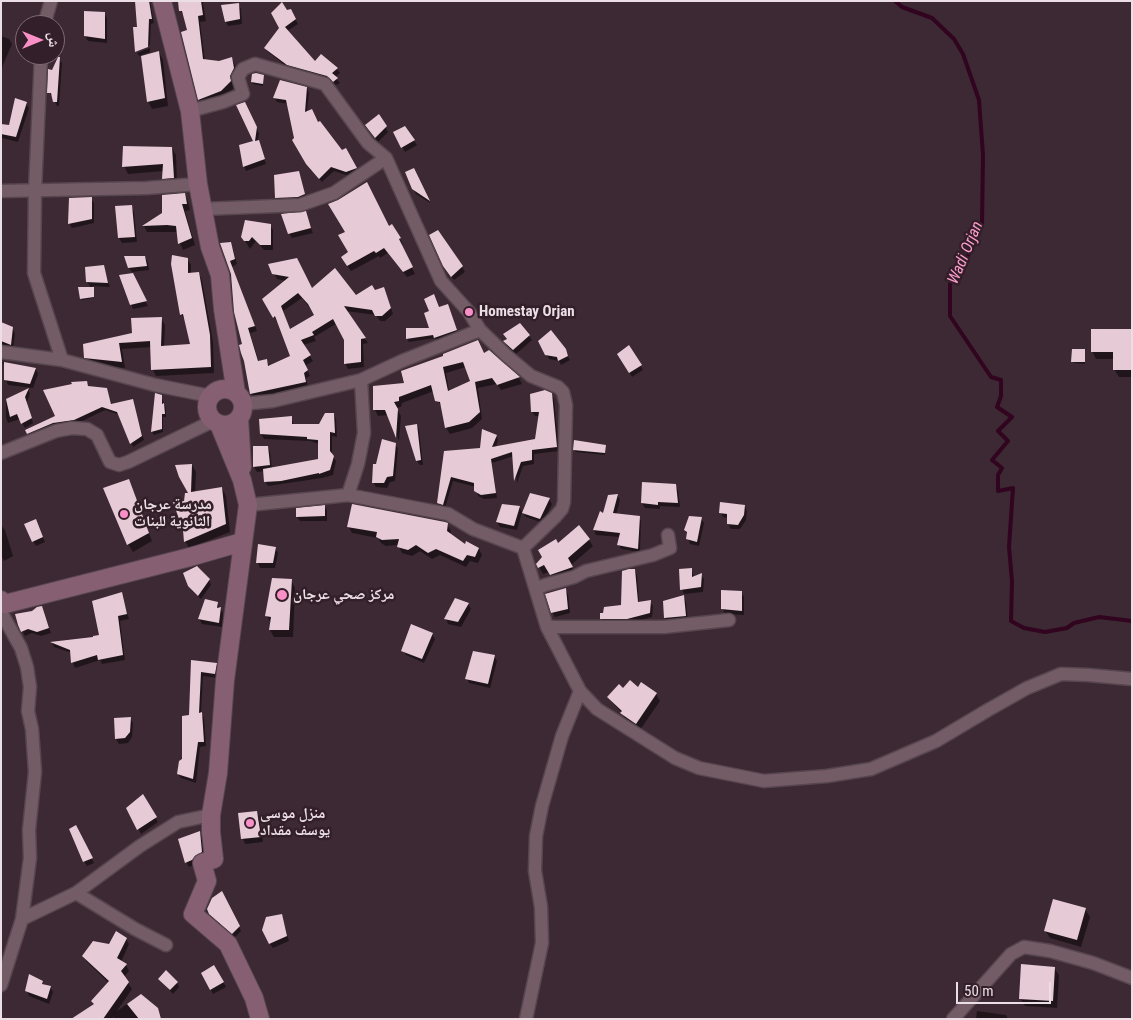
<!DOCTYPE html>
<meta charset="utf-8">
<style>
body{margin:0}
#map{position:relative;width:1133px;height:1020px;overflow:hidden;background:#3d2933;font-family:"Roboto Condensed","Noto Naskh Arabic",sans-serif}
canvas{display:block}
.frame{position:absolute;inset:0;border:2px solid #ebdee4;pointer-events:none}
.north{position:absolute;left:15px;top:15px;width:50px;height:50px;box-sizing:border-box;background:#331f29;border:1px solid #7d6b74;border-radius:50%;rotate:90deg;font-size:14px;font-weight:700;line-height:20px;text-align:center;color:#ebdee4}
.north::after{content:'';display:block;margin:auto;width:18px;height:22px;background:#fa8fc7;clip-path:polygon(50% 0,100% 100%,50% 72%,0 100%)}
.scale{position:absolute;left:956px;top:982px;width:95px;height:22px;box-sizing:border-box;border:2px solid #ebdee4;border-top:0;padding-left:6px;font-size:15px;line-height:18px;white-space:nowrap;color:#ebdee4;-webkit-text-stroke:4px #331f29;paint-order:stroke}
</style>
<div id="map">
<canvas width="1133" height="1020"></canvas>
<div class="frame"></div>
<div class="north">ش</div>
<div class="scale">50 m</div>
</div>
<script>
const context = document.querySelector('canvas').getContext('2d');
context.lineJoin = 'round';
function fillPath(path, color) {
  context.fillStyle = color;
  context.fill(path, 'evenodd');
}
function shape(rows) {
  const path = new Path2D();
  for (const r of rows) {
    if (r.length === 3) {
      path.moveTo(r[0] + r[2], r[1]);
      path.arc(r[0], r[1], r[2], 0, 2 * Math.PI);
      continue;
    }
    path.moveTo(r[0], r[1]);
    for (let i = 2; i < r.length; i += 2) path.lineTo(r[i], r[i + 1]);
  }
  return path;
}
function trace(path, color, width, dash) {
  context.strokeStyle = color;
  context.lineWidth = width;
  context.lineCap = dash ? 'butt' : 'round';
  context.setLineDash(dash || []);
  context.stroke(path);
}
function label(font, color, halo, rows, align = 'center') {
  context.font = font + ' "Roboto Condensed","Noto Naskh Arabic",sans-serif';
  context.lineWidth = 5;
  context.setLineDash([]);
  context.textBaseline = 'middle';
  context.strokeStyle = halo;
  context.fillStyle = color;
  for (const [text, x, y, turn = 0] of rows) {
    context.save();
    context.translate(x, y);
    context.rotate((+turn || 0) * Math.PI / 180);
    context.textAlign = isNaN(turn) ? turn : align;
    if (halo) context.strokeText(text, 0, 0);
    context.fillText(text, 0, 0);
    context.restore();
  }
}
fillPath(shape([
 [137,1,150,1,154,23,151,24,150,45,136,50,136,52,134,28,139,28],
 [179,1,202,1,203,3,206,21,200,22,205,61,219,62,232,59,235,65,237,75,233,82,234,88,224,97,203,106,199,100,182,32,189,31,185,17,180,10],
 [238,4,241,9,242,24,228,26,226,22],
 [290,10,298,24,287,31,315,63,321,55,337,69,340,73,335,77,340,83,336,85,331,80,290,69,268,52,265,48,281,28,287,12],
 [104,13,107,18,107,43,88,41,85,36],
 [1,36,9,39,12,44,3,65,1,73],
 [150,48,150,52,142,55,143,57,159,52,163,60,168,106,152,109,148,101,142,55,139,56,137,53],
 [59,59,62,63,59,106,57,106,53,97,49,92,53,72],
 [263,76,263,86,253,84,252,82],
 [307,88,309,93,307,112,342,152,346,150,358,172,349,176,334,171,322,182,310,169,295,139,288,104,277,102,274,97],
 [26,103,29,108,18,142,2,138,1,128,10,126],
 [247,108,259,133,258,140,266,164,246,171,244,166,254,142],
 [379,115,388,132,378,142,369,130],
 [404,127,417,145,405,152,394,133],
 [172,148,176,155,177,185,168,186,164,178,164,171,128,174,124,166],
 [298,172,306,199,279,202,276,198],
 [416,174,430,203,416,194,413,188],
 [184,194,188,201,190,210,185,211,195,245,183,250,180,243,178,232,147,232,144,226,163,214],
 [91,199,94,203,94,223,72,228,69,223],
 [131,207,134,212,137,242,122,243,119,238,117,208],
 [305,213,313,233,292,238,289,233],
 [270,225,273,230,273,250,264,250,256,241,250,249,242,236],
 [392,226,403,244,401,245,415,274,407,277,388,253,380,258,379,256,351,271,345,263,349,253,346,233],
 [230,243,233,249,237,264,232,267,257,331,250,333,259,362,266,360,270,367,291,357,278,321,277,322,264,300,286,281,277,279,270,265,312,290,356,296,384,288,393,314,385,321,380,321,376,315,346,311,368,343,363,344,364,367,348,369,345,363,345,340,336,324,314,337,316,341,303,345,313,361,305,366,310,376,306,378,308,387,254,399,251,394,231,271,222,244],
 [302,298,316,316,290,330,283,311],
 [145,257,148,262,149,270,132,272,129,268],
 [187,259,191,265,191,274,199,274,202,280,213,342,214,373,156,376,153,370,152,347,122,349,125,368,89,364,85,357,161,318,165,325,164,347,191,345,186,322,181,314],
 [157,339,157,341,119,343,125,341],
 [103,267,110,287,92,286,94,291,94,298,82,300,81,298,91,288,87,281],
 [462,267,465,272,454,280,447,271],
 [135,280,148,306,133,309,131,304],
 [448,305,458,334,437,342,435,338,409,342,407,338,430,329,439,309],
 [1,324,12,328,15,333,13,349,1,344],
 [520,325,532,340,516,354,507,346,505,341,507,340,504,335],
 [1132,330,1132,377,1119,377,1114,369,1114,359,1096,359,1092,351],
 [629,347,643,370,632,377,619,355],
 [565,351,570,360,561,365,559,361,549,359,546,354],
 [1084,351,1085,364,1074,363,1073,361],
 [489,352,519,378,522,384,501,390,497,384,478,388,482,419,472,428,450,434,446,428,442,407,437,400,434,391,402,403,401,407,396,408,401,416,399,441,389,415,378,416,375,410,374,388,406,384,402,372,484,355],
 [466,367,471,382,449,391,446,373],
 [2,362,36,369,38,374,33,388,8,385,6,380,6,367],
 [87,383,89,387,107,389,112,405,132,400,144,440,133,447,120,415,105,410,76,424,30,437,28,433,57,417],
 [28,389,30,394,27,402,33,423,25,428,20,419,8,423,6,418,6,401],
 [551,394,554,399,559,451,534,454,534,464,523,466,517,483,514,456,492,463,497,498,484,499,478,496,476,487,453,481,445,508,441,508,439,503,445,452,481,449,496,436,498,440,496,447,536,441,540,416,535,416,532,412,531,395],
 [161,396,166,408,166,417,163,417,163,432,154,435,152,432],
 [334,414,336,419,337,437,332,436,332,455,336,461,333,475,322,478,268,486,265,481,264,471,257,472,254,467,254,447,268,447,270,452,272,469,320,460,319,444,310,441,264,439,261,434,291,417,294,425,319,425],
 [417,425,419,430,423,465,420,465,417,461],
 [395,444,398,449,395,481,390,482,387,488,376,487,373,482,377,465],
 [605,446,605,455,576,452,574,450],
 [192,465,196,472,195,493,222,488,226,496,230,532,189,548,185,541,185,502,190,494],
 [128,480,152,541,133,552,128,544],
 [675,486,678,490,680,507,660,506,660,509,645,508,642,503],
 [617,495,620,500,616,515,639,517,641,521,640,552,621,549,619,545,620,537,596,535,594,530,600,513,604,514],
 [549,499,552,504,543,523,526,517,523,513],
 [745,506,747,511,746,520,740,529,731,529,728,524,728,518,723,517,721,513],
 [325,507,327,511,327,521,300,521,297,517],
 [519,507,522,512,517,530,500,527,497,522],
 [701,518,704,523,699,546,690,544,685,529],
 [447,524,451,531,450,535,465,545,479,549,482,555,478,563,470,561,466,567,440,555,432,559,420,551,412,556,402,553,398,545,386,546,381,543,378,538,352,533,348,526],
 [1,525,5,530,13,556,4,561,1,555],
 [38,526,45,542,36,546,33,541],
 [589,540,593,546,571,565,576,574,555,582,549,572,543,574,539,567,557,544],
 [275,548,278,553,275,568,260,568,258,563],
 [691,569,694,577,701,575,704,579,703,592,684,594,682,589],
 [635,570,637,575,639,603,650,602,653,606,652,617,630,623,604,623,602,618,622,606],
 [209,580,211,585,201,599,192,591,189,586],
 [291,580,295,588,293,637,274,637,270,630,271,624,267,616],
 [565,589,568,594,570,613,555,617,552,612],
 [741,592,744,597,744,615,725,614,723,609],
 [121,594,129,619,120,621,125,660,102,664,100,660,75,668,73,663,72,653,54,647,52,643,95,639,100,636],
 [684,597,686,602,688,621,668,622,665,618],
 [456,599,468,604,471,609,461,627,448,624,446,619],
 [217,603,223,613,222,627,202,624,199,619],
 [41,607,51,633,41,636,32,633,25,636,19,625],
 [432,634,435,639,424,663,406,655,403,650],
 [494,656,497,661,490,688,469,683,467,678],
 [192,661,216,664,219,669,217,678,203,676,201,713,204,718,206,746,200,747,196,783,181,778,178,774,183,760,190,716],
 [642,684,656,694,660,701,640,730,626,720,622,713,613,703,609,697,623,690,638,689],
 [130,718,133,723,132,737,128,743,119,744,116,739,115,719],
 [142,796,158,822,141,834,127,808],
 [257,812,259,817,263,842,245,844,243,839,240,814],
 [78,832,94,863,87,866,84,861],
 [200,833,202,837,204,857,194,865,189,867,186,862],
 [222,893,241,931,235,937,213,918,208,909],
 [1085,909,1090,917,1081,947,1050,938,1045,930],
 [281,915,289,941,273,948,270,944],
 [126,939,129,944,121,962,126,965,129,971,124,977,132,989,117,1011,140,995,146,1019,114,1019,114,1016,112,1019,73,1019,95,1005,109,983,87,962,83,956],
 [214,966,226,987,213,994,203,974],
 [1054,968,1059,975,1057,1008,1025,1006,1020,998],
 [160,979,177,982,179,987,173,994],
 [42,982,44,985,50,987,53,992,49,1004,29,996,27,991],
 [977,1011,1006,1015,1008,1019,976,1019]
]), '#0007');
trace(shape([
 [895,1,902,7,932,18,954,39,963,54,979,100,983,155,982,225,970,252,950,284,950,316,991,377,1001,380,1001,396,997,407,1012,417,998,431,1008,441,992,460,1002,468,998,475,998,491,1013,488,1009,547,1012,581,1011,621,1024,628,1045,632,1067,628,1074,623,1099,617,1132,621]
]), '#31041f', 4);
fillPath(shape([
 [135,1,149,1,152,19,149,19,148,47,135,52,133,27,137,27],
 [178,1,201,1,203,15,198,16,203,59,219,61,232,57,234,68,230,76,231,81,221,91,198,100,181,32,187,30,182,11,179,11],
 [282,2,287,10,291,9,296,19,285,27,315,61,321,54,338,68,332,73,338,78,333,82,327,76,287,65,264,48,279,28,271,13],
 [239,3,240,19,225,22,221,5],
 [84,11,105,12,105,39,84,36],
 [159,51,165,98,147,102,141,56],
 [58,57,60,57,57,102,53,102,51,93,47,93,48,69,52,70],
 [256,73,264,75,263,84,251,82,252,74],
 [280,80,307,87,305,112,312,109,318,122,320,121,342,150,346,148,357,168,346,172,331,167,319,179,306,164,292,140,294,138,286,100,273,98],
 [15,98,27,102,16,137,1,134,1,124,9,125],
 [245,102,257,127,255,141,259,140,265,159,243,167,239,145,253,141,236,105],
 [379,114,387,126,375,138,365,125],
 [405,126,415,140,401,148,393,132],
 [123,146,172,147,174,178,162,179,163,164,122,167],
 [414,168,430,201,412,189,405,172],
 [299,171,305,194,298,197,275,198,274,175],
 [367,182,389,226,392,224,401,238,399,239,413,267,403,272,384,248,376,253,374,251,347,266,341,257,348,252,338,235,345,232,328,204,338,200],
 [185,193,187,204,182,204,192,238,178,244,176,226,167,225,142,226,162,213,162,195],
 [92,197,92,219,68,224,69,198],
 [132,205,135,237,118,238,115,206],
 [306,211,311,228,288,234,281,214],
 [245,220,271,224,271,245,260,245,252,237,249,241,244,241,241,237],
 [438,230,463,266,451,277,443,266,429,235],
 [231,242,235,259,230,261,255,326,248,328,258,361,267,359,268,366,290,356,275,316,273,318,262,299,289,277,272,274,268,264,297,258,312,288,335,268,356,295,372,285,375,290,384,287,391,308,382,316,375,316,372,310,344,306,366,338,361,339,361,362,344,364,344,340,333,319,312,332,314,335,301,340,311,355,303,360,308,370,304,373,306,382,250,394,244,361,241,353,239,345,242,344,234,312,231,274,220,243],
 [298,293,308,304,314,315,290,329,281,306],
 [172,255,188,258,188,273,199,272,210,335,211,367,151,370,150,341,119,343,122,362,84,358,83,344,132,333,131,318,162,317,161,346,190,344,183,314,180,315,171,264],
 [124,256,145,256,147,266,128,268],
 [104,265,108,283,86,282,85,267],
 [133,273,147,301,130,305,119,275],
 [78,287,94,287,94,297,80,299],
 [434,294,439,307,448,304,457,330,434,338,433,335,406,339,406,328,429,328,424,313,429,311,424,299],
 [1,322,13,327,11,345,1,341],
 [520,323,530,335,513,350,503,341,507,339,503,334],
 [1091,329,1132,329,1132,370,1113,370,1113,352,1091,352],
 [551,330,566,349,568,356,558,361,557,357,545,355,538,341],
 [478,340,484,353,489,350,520,377,497,385,492,378,475,382,480,412,469,422,445,428,440,402,435,401,431,385,399,397,399,401,394,402,398,409,396,438,385,410,373,410,373,386,404,383,401,371,443,356,443,354],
 [463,362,470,381,448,391,443,367],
 [629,345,642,365,629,373,617,354],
 [1072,349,1085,349,1085,362,1071,362],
 [4,362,36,368,30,384,4,380],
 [87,381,88,386,107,388,111,404,133,399,142,436,130,444,117,412,102,407,74,420,53,423,27,434,25,430,55,416,43,390,72,384,71,382],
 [29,388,25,397,32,418,21,424,17,414,10,417,6,399],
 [545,390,552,393,557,447,532,450,532,460,521,462,514,481,512,452,491,459,496,493,481,495,474,491,474,483,451,477,443,505,437,503,444,451,480,448,482,429,497,435,492,447,535,439,539,412,531,412,530,394],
 [155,393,162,395,162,404,164,403,165,414,162,414,162,429,151,432],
 [325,413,334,413,335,433,330,432,330,451,334,456,330,470,319,474,319,473,281,481,264,482,263,469,318,459,318,440,307,439,307,437,260,434,259,419,292,416,292,424,319,424],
 [417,424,421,460,416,461,405,426],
 [382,439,396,443,393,476,387,477,384,483,372,483,373,464,376,464],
 [574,440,606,445,605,453,573,450],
 [253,446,268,446,270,465,253,467],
 [192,464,191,492,222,487,226,524,184,542,183,530,173,502,184,501,185,493,188,493,179,477,175,465],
 [129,479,149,533,127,545,103,488],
 [642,482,676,484,678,503,658,502,658,505,641,503],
 [530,493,550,498,540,519,522,513],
 [618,494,613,513,640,516,638,549,617,545,620,533,593,530,600,511,603,513,608,495],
 [720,502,745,505,744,515,738,525,727,524,727,514,719,513],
 [352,504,445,522,448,523,447,531,465,544,466,541,479,548,475,557,467,555,463,561,436,549,428,553,416,545,408,550,397,547,399,539,382,540,376,537,377,532,347,527],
 [502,504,520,506,514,526,496,522],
 [325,505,325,516,296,517,296,508],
 [689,516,702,517,697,542,686,539,687,532,684,530],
 [36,519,43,537,32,542,24,524],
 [579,525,590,539,568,558,573,567,550,575,544,565,538,568,536,564,542,557,538,550,556,539,558,543],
 [258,544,276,547,273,563,256,563],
 [197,566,210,579,198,596,188,586,183,573],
 [692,568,692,577,702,573,701,587,680,590,679,569],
 [629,569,635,569,638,602,651,600,650,613,627,619,600,619,600,613,603,613,604,607,621,605,622,571],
 [272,578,292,579,289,630,269,630,271,617,265,616],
 [566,588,568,609,551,613,545,594],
 [721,590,742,591,742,611,721,609],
 [122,592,127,614,118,616,123,655,98,660,97,655,71,663,70,650,50,642,93,637,93,636,99,635,92,601],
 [684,595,686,616,664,618,663,601],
 [455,598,469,603,458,622,444,619],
 [205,599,218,602,217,608,221,607,219,623,198,619],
 [42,606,49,628,37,632,28,629,21,632,18,625,15,614,32,611,37,607],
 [411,624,433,633,422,659,401,651],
 [473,651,495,655,488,684,465,679],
 [191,660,217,663,215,674,201,672,199,713,202,712,204,742,198,742,193,779,177,774,179,761,182,759,182,716,189,715],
 [630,680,638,687,641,682,657,693,636,724,620,713,622,711,607,697,619,684,623,688],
 [131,717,130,732,125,738,115,739,114,718],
 [143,794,157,817,137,830,126,808],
 [257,811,261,837,241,839,238,813],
 [76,825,93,858,83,862,69,829],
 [200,831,202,852,195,856,192,860,185,863,178,839],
 [222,891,240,926,232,934,209,914,207,909,212,898],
 [1053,899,1086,908,1077,940,1044,931],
 [282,914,287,936,269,944,262,930,266,917],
 [116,931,127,938,117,958,127,964,121,971,129,982,103,1019,71,1019,94,1004,91,1001,109,981,82,956,93,941,109,944],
 [1021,964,1055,967,1053,1001,1019,999],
 [214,965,224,982,210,990,201,973],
 [166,970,178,982,170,990,158,979],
 [29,974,43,981,42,984,51,986,47,999,25,991],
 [141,994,158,1008,161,1019,139,1019,127,1004]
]), '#e6cbd7');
const street = shape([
 [44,25,51,1],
 [41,55,35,191,34,273,62,360],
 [190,111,223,102,243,94,238,77,243,69,255,64,325,84,368,143,386,158,441,281,469,312,480,330,507,356,531,376,558,387,563,392,566,405,564,502,562,509,555,517,523,548],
 [1,191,147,188,198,184],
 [203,209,300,205,334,193,386,158],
 [1,352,62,360,155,385,210,396],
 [243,404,273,401,361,380,402,361,480,330],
 [1,453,56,431,72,428,87,429,97,435,110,462,119,465,128,462,213,421],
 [348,495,358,464,364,433,361,380],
 [248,505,348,495,448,514,473,529,523,548,547,627,580,691,597,709,675,758,699,768,764,781,827,776,871,769,936,741,988,710,1027,688,1061,674,1088,675,1132,679],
 [536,589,545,585,574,577,586,571,653,555,670,548,668,535],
 [1,612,21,648,27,667,30,687,28,711,32,729,35,772,29,830,30,858,22,919,1,985],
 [547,627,664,627,729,620],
 [76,893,135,929,166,945],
 [22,919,76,893,140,846,178,822,211,815],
 [526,1019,542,943,541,907,535,871,536,836,542,806,562,736,580,691],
 [953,1019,1011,954,1024,947,1050,951,1093,963,1132,978]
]);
const secondary = shape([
 [162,1,190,111,198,184,210,247,220,275,223,309,236,393],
 [225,407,18],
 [239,418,242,467],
 [219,424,242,480,248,505,225,680,218,773,211,815,211,832,214,859,202,863,207,881,193,914,228,944,254,998,260,1019],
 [1,600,5,604,190,557,242,542]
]);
trace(street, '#57464f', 15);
trace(secondary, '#57464f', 20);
trace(street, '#745c67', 12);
trace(secondary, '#866072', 18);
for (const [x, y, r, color] of [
 [469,312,5,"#fa8fc7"],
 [124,514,5,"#fa8fc7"],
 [282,595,6,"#fa8fc7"],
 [250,823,5,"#fa8fc7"]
]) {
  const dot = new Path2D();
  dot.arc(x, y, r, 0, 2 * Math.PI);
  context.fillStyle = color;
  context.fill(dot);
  trace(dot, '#331f29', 2);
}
label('bold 15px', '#ebdee4', '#331f29', [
 ["Homestay Orjan",479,312],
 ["مدرسة عرجان",134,505],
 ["الثانوية للبنات",134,522],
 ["مركز صحي عرجان",293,595],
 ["منزل موسى",260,814],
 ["يوسف مقداد",260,831]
], 'left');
label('italic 16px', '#fe9cce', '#331f29', [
 ["Wadi Orjan",966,253,-67]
]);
</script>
